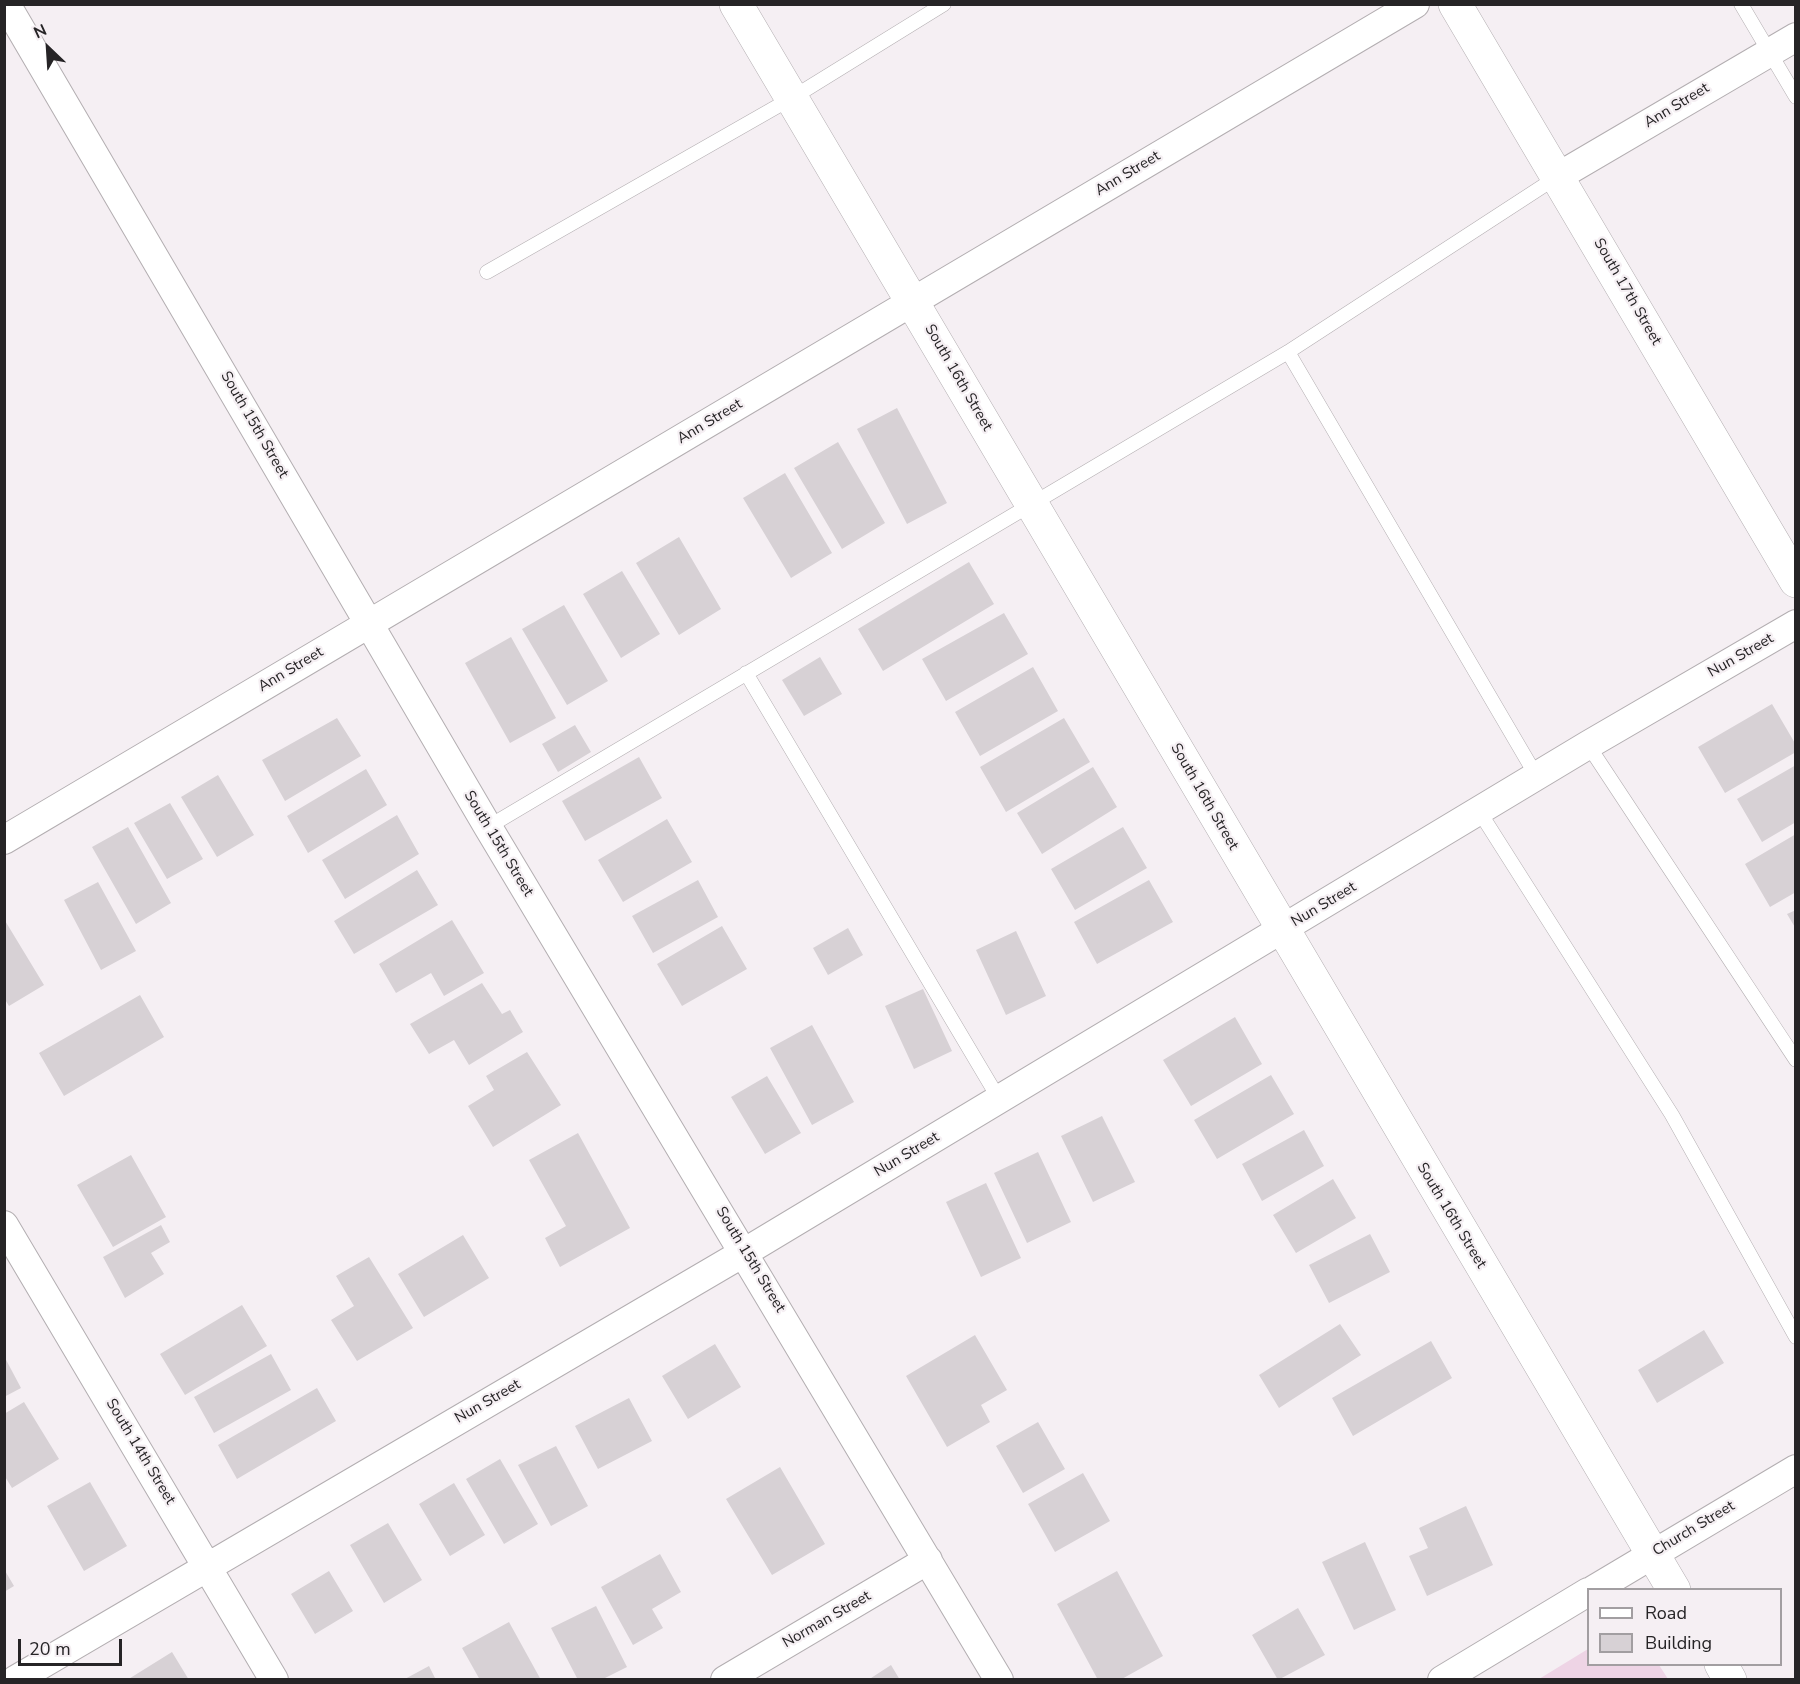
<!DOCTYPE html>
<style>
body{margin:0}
#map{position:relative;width:1800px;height:1684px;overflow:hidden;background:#f5eff3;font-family:"Nunito Sans",sans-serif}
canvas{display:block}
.frame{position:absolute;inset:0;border:6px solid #262426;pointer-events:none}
.legend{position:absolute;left:1587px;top:1588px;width:195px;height:78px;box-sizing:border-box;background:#f5eff3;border:2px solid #a29ea1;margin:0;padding:8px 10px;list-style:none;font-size:18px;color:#262426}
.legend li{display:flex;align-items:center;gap:12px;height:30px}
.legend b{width:30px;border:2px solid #a29ea1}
.north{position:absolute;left:18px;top:18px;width:60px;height:60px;-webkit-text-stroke:4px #f5eff3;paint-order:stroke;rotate:335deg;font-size:16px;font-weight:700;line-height:24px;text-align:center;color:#262426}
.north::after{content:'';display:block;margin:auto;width:21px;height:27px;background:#262426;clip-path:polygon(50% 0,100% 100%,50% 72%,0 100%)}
.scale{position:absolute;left:18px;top:1639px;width:104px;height:27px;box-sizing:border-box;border:3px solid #262426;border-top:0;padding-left:8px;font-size:18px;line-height:21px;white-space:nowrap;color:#262426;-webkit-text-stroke:4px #f5eff3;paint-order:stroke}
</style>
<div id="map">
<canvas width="1800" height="1684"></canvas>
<div class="frame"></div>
<ul class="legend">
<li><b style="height:8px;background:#fff"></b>Road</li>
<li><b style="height:16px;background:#d7d1d5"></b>Building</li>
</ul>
<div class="north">N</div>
<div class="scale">20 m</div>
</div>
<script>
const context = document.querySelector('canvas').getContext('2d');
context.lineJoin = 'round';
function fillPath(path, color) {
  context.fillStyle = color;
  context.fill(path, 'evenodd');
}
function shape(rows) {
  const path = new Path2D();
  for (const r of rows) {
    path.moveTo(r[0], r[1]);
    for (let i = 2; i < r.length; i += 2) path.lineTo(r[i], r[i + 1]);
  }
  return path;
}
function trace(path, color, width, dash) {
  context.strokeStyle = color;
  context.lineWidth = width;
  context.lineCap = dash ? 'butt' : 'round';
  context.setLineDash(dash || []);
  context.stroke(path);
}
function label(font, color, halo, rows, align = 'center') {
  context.font = font + ' "Nunito Sans",sans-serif';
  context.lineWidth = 4.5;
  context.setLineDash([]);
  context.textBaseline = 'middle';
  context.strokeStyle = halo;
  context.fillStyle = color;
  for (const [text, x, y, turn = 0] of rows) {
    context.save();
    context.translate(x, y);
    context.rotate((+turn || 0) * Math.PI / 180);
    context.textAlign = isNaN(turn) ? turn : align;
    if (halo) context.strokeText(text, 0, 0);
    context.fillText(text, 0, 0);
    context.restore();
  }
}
fillPath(shape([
 [1588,1649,1588,1664,1659,1665,1668,1679,1539,1679]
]), '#eed4e5');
fillPath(shape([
 [897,408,947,503,907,524,857,429],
 [838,442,885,523,842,549,794,468],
 [785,473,832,553,791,578,743,498],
 [679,537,721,609,679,635,636,563],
 [969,562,994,604,883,671,858,629],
 [622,571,660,634,621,658,583,594],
 [564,605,608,681,567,705,522,629],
 [1004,613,1028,654,946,701,922,659],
 [511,637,556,718,510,743,465,663],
 [820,657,842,694,804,716,782,680],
 [1033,667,1058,711,980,756,955,712],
 [1772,704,1796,745,1796,752,1725,793,1698,747],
 [337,718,361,756,285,801,262,760],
 [1064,718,1090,762,1006,812,980,767],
 [575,725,591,752,558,772,542,744],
 [639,757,662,798,585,841,562,801],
 [1796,765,1796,822,1762,842,1737,799],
 [1093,767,1117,807,1042,854,1017,813],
 [366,769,387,805,308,853,287,816],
 [218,775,254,835,217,857,181,797],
 [170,803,203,859,167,879,134,823],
 [397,815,419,854,345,899,322,860],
 [667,819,692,862,623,902,598,860],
 [128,827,171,903,136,924,92,847],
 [1123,827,1147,868,1075,910,1051,869],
 [1796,834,1796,892,1770,907,1745,864],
 [417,870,438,905,354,954,334,921],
 [698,880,718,917,653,953,632,916],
 [1149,880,1173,922,1097,964,1074,922],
 [98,882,136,951,101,970,64,900],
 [1796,910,1796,929,1787,914],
 [4,919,44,985,9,1006,4,998],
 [452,920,484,973,444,996,431,973,396,993,379,964],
 [722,926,747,969,682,1006,657,964],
 [848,928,863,955,828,975,813,948],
 [1016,931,1046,996,1006,1015,976,950],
 [482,983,502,1014,510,1010,523,1032,469,1065,454,1040,429,1054,410,1024],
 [923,989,952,1051,914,1069,885,1006],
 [140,995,164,1037,64,1096,39,1053],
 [1235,1017,1262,1064,1191,1106,1163,1060],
 [812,1025,854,1102,812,1125,770,1048],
 [527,1052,561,1105,493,1147,468,1106,494,1090,486,1076],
 [1271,1075,1294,1114,1217,1159,1194,1120],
 [767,1076,801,1133,765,1154,731,1097],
 [1102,1116,1135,1182,1093,1202,1061,1136],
 [1304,1130,1324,1166,1262,1201,1242,1164],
 [578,1133,630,1228,560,1267,545,1238,566,1226,529,1160],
 [1038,1152,1071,1222,1027,1243,994,1173],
 [131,1155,166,1217,113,1247,77,1185],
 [1333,1179,1356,1218,1296,1253,1273,1215],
 [986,1183,1021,1258,981,1277,946,1202],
 [161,1225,170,1242,151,1253,164,1274,125,1298,103,1257],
 [1370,1234,1390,1272,1329,1303,1309,1265],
 [463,1235,489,1278,424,1317,398,1274],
 [369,1257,413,1328,357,1361,331,1320,354,1306,336,1276],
 [242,1305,267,1346,185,1395,160,1354],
 [1340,1324,1361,1355,1279,1408,1259,1375],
 [1704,1330,1724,1363,1657,1403,1638,1370],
 [975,1335,1007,1390,981,1405,990,1422,947,1447,906,1376],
 [1431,1341,1452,1378,1353,1436,1332,1398],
 [715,1344,741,1387,688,1419,662,1376],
 [271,1354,291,1390,214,1433,194,1397],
 [4,1356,21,1388,4,1397],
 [317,1388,336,1421,237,1479,218,1445],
 [629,1398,652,1441,598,1469,575,1426],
 [24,1402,59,1459,12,1488,4,1475,4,1414],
 [1038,1422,1065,1469,1023,1493,996,1446],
 [556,1446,588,1506,551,1526,518,1465],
 [500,1459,538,1524,504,1544,466,1479],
 [780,1467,825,1544,772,1575,726,1499],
 [1083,1473,1110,1521,1055,1552,1028,1504],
 [90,1482,127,1546,84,1571,47,1506],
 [454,1483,485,1535,450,1556,419,1504],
 [1466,1506,1493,1565,1427,1596,1409,1556,1428,1548,1419,1528],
 [388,1523,422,1580,384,1603,350,1545],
 [1365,1542,1396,1610,1354,1630,1322,1562],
 [660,1554,681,1592,652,1609,663,1628,633,1645,601,1587],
 [4,1569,14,1586,4,1592],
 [329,1571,353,1611,315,1634,291,1594],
 [1117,1571,1163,1656,1120,1680,1098,1680,1057,1604],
 [596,1606,627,1667,601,1680,578,1680,551,1628],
 [1298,1608,1325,1655,1278,1680,1252,1635],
 [509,1622,541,1680,480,1680,462,1648],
 [172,1652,189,1680,127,1680],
 [891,1665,900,1680,868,1680],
 [429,1666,436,1680,403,1680]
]), '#d7d1d5');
const service = shape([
 [1741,4,1796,97],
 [487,272,792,98,944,4],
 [1288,352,1537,777],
 [746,673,999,1099],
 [1588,745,1796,1060],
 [1479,811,1672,1115,1796,1337],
 [488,827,1288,352,1557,177]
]);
const minor = shape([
 [6,4,488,827,999,1680],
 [1559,176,1796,37],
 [4,840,1415,4],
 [4,1225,274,1680],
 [1593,1590,1796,1469],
 [15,1680,745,1252,1588,745,1796,624],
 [725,1680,928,1560],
 [1442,1680,1588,1592]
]);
const primary = shape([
 [736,4,1674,1590],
 [1455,4,1796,581],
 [1721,1664,1730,1680]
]);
trace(service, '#b3aeb1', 15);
trace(minor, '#b3aeb1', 30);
trace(primary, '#b3aeb1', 34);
trace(service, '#fff', 14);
trace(minor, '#fff', 28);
trace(primary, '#fff', 33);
label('15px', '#262426', '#f5eff3', [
 ["Ann Street",1677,106,-31],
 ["Ann Street",1128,174,-31],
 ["South 17th Street",1627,292,60],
 ["South 16th Street",958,378,60],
 ["Ann Street",710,422,-31],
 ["South 15th Street",254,425,60],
 ["Nun Street",1741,656,-30],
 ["Ann Street",291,670,-31],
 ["South 16th Street",1204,797,60],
 ["South 15th Street",498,844,59],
 ["Nun Street",1324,905,-31],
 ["Nun Street",907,1155,-31],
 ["South 16th Street",1451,1216,59],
 ["South 15th Street",750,1260,59],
 ["Nun Street",488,1402,-30],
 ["South 14th Street",140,1452,59],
 ["Church Street",1694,1529,-31],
 ["Norman Street",827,1620,-30]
]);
</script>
